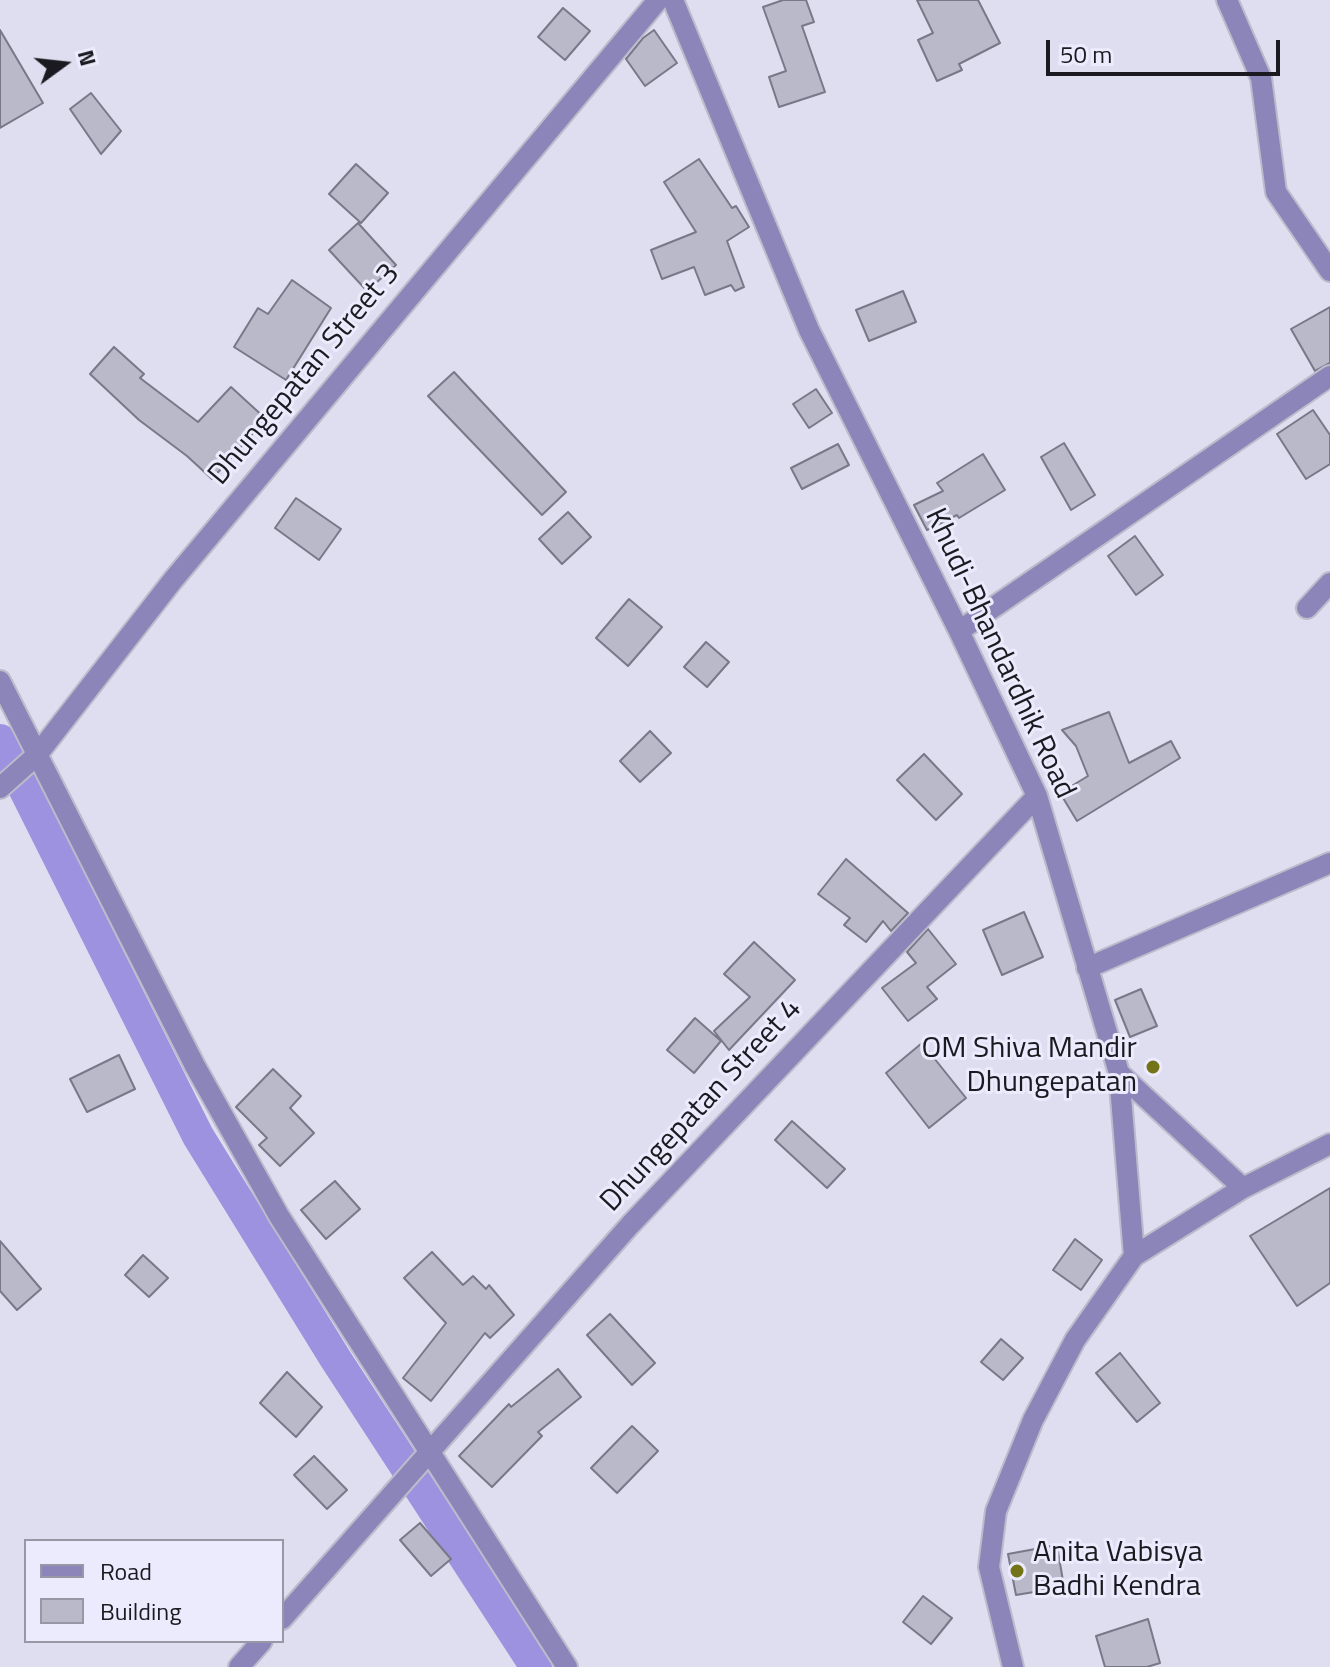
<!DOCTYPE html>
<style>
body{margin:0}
#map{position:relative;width:1330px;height:1667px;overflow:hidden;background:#dfdef0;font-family:"Titillium Web",sans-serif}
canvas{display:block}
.legend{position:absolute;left:24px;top:1539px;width:260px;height:104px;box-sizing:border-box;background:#ecebfd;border:2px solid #9897a5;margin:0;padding:10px 14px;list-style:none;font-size:24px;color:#1a1a20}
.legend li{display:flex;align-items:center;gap:16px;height:40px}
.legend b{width:40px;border:2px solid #9897a5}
.north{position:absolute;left:24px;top:24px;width:80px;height:80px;-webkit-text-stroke:6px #ecebfd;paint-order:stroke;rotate:75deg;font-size:22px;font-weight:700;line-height:32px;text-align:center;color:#1a1a20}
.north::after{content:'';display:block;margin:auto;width:28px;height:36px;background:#1a1a20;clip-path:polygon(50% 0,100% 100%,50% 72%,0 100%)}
.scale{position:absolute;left:1046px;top:40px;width:234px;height:36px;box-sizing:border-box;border:4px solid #1a1a20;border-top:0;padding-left:10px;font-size:24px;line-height:28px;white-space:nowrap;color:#1a1a20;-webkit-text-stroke:6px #ecebfd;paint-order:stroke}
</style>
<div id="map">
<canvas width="1330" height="1667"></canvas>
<ul class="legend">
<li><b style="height:10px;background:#8b85b9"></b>Road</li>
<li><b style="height:22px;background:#bab9ca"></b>Building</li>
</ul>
<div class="north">N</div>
<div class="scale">50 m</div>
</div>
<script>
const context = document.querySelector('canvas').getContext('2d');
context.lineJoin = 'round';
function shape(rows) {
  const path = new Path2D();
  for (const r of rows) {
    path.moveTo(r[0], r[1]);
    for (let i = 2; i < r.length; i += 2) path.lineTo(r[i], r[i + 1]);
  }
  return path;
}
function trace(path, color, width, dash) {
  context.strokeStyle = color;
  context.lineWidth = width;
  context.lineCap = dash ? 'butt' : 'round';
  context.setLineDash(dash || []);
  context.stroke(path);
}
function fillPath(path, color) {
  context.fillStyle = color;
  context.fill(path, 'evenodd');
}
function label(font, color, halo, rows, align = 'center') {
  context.font = font + ' "Titillium Web",sans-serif';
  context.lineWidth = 6;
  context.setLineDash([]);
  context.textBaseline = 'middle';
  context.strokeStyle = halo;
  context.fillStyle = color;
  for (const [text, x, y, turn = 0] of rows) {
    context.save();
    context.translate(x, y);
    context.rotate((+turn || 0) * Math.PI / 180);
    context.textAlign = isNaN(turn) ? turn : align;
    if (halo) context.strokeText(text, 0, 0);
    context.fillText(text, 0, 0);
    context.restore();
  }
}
trace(shape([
 [0,740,10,760],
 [23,786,198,1136,335,1358,536,1667]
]), '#9c92df', 32);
const building = shape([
 [783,0,806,0,814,22,802,26,825,92,779,107,769,77,786,71,763,7,783,0],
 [917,0,978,0,1000,43,959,64,962,70,937,81,918,40,933,33,917,0],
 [563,8,590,31,565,60,538,37,563,8],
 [0,30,43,103,0,128,0,30],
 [654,30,677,63,645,86,626,59,643,38,654,30],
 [91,93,121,131,101,154,70,109,91,93],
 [699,159,732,208,736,206,749,227,727,241,744,287,735,291,731,285,705,295,694,267,662,279,651,250,696,232,664,182,699,159],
 [356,164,388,193,361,223,329,194,356,164],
 [358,223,396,265,367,291,329,250,358,223],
 [292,280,331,308,286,380,234,347,258,308,268,314,292,280],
 [903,291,916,322,869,341,856,310,903,291],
 [1330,307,1330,363,1315,371,1291,329,1330,307],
 [114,347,144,374,140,378,198,422,231,387,266,419,212,479,187,456,139,420,90,374,114,347],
 [454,372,566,492,542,515,428,396,454,372],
 [816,389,832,413,809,428,793,404,816,389],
 [1313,410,1330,435,1330,464,1306,479,1277,434,1313,410],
 [1064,443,1095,495,1071,510,1041,457,1064,443],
 [838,444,849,465,802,489,791,468,838,444],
 [983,454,1005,490,959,518,957,515,927,530,914,505,943,491,937,483,983,454],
 [296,498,341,529,319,560,275,528,296,498],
 [568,512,591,537,562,564,539,539,568,512],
 [1135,536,1163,575,1136,595,1108,556,1135,536],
 [629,599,662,627,628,666,596,638,629,599],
 [706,642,729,662,707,687,684,667,706,642],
 [1109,712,1129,763,1171,741,1180,758,1077,821,1060,793,1088,776,1076,746,1062,730,1109,712],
 [650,731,671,753,640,782,620,761,650,731],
 [924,754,962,794,936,820,897,780,924,754],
 [846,859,908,913,891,931,883,921,866,942,844,925,850,918,818,894,846,859],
 [1024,912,1043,957,1002,975,983,930,1024,912],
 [928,929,956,964,927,987,937,999,908,1021,882,988,916,963,907,952,928,929],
 [754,942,795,980,729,1050,714,1031,750,997,724,974,754,942],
 [1141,989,1157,1026,1130,1037,1115,1000,1141,989],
 [695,1018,721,1041,694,1073,667,1050,695,1018],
 [922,1043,966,1098,929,1128,886,1073,922,1043],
 [119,1055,135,1089,87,1112,70,1079,119,1055],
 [273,1069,301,1096,290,1108,314,1133,280,1166,259,1145,267,1138,236,1107,273,1069],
 [792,1121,845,1169,827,1188,775,1140,792,1121],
 [335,1181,360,1209,326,1239,301,1210,335,1181],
 [1330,1188,1330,1283,1297,1306,1250,1236,1330,1188],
 [1075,1239,1102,1260,1081,1290,1053,1270,1075,1239],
 [0,1241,41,1289,17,1310,0,1291,0,1241],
 [432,1252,463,1285,473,1276,486,1289,489,1285,514,1315,490,1338,485,1333,431,1401,403,1378,446,1323,404,1278,432,1252],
 [143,1255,168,1278,149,1297,125,1275,143,1255],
 [610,1314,655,1363,632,1385,587,1335,610,1314],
 [1001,1339,1023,1358,1003,1380,981,1362,1001,1339],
 [1120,1353,1160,1403,1137,1422,1096,1373,1120,1353],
 [558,1369,581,1397,538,1432,542,1436,492,1487,459,1456,509,1404,511,1407,558,1369],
 [287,1372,322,1407,296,1437,260,1403,287,1372],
 [632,1426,658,1451,617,1493,591,1468,632,1426],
 [314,1456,347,1490,327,1509,294,1475,314,1456],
 [420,1523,451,1559,431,1576,400,1540,420,1523],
 [1057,1545,1064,1587,1016,1595,1008,1554,1057,1545],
 [923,1596,952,1618,931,1644,903,1622,923,1596],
 [1148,1619,1160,1663,1147,1667,1105,1667,1096,1636,1148,1619]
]);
fillPath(building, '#bab9ca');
trace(building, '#797888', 2);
const minor = shape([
 [673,0,809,330,959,631,1037,796,1119,1073,1134,1256,1075,1340,1033,1420,996,1511,989,1567,1013,1667],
 [1227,0,1261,78,1276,192,1330,271],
 [1307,608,1330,583],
 [959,631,1330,376],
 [0,681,195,1066,279,1216,567,1667],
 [0,788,37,755,173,580,658,0],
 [1087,968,1330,863],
 [1119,1073,1243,1188],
 [1134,1256,1243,1188,1330,1144],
 [282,1619,630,1225,1037,796],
 [239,1667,262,1641]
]);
trace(minor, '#bcbbcb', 24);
trace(minor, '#8b85b9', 20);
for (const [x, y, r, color] of [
 [1153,1067,8,"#737317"],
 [1017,1571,8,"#737317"]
]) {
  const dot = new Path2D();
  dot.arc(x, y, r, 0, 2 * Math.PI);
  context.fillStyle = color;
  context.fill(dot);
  trace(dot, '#ecebfd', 3);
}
label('30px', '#1a1a20', '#ecebfd', [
 ["Dhungepatan Street 3",305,375,-50],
 ["Khudi-Bhandardhik Road",999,654,65],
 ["Dhungepatan Street 4",702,1106,-47]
]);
label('30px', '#1a1a20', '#ecebfd', [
 ["OM Shiva Mandir",1137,1050],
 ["Dhungepatan",1137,1084],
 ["Anita Vabisya",1033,1554,"left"],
 ["Badhi Kendra",1033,1588,"left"]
], 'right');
</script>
